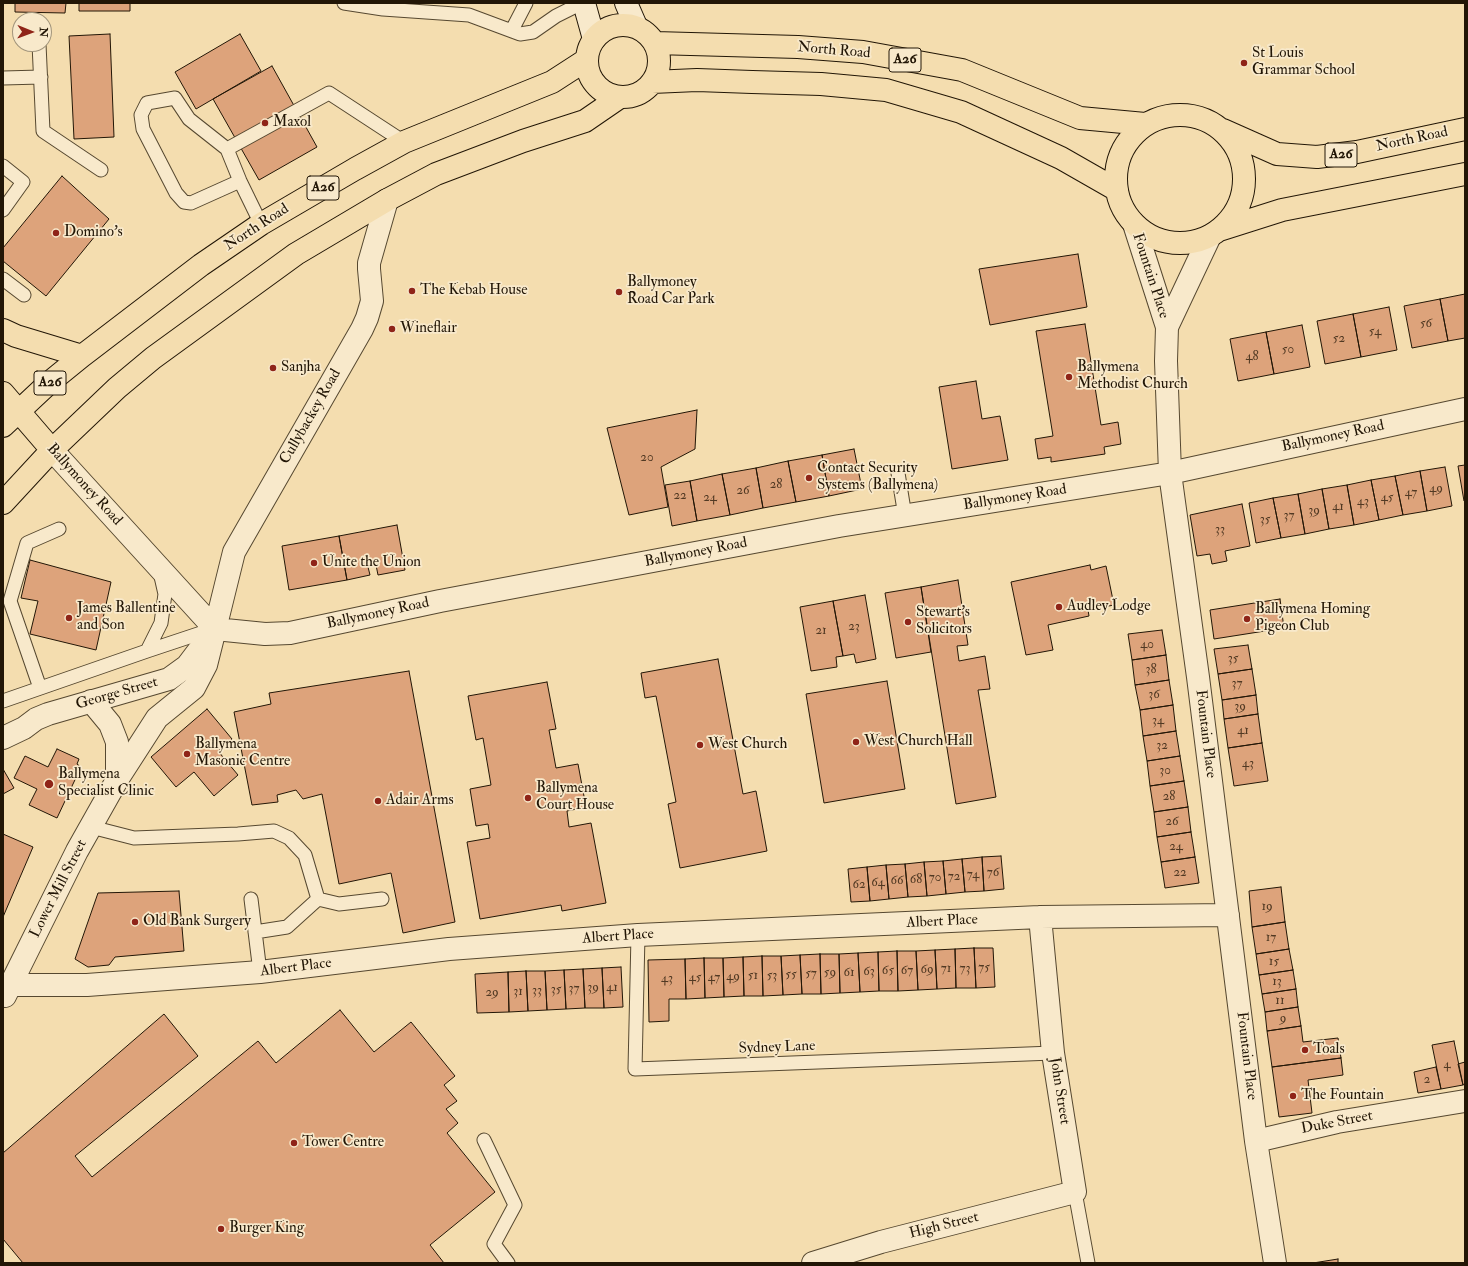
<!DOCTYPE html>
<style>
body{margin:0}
#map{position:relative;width:1468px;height:1266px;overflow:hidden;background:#f4ddaf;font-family:"IM FELL Double Pica",serif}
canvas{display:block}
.frame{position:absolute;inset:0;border:4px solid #221606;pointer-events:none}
.north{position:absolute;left:12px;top:12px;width:40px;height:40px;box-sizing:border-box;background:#f8e9cb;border:1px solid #a2957c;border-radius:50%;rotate:91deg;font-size:11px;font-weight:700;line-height:16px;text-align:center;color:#221606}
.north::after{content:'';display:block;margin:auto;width:14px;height:18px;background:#8f2418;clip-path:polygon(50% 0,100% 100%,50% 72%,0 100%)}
</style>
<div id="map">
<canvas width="1468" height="1266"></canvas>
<div class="frame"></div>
<div class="north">N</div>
</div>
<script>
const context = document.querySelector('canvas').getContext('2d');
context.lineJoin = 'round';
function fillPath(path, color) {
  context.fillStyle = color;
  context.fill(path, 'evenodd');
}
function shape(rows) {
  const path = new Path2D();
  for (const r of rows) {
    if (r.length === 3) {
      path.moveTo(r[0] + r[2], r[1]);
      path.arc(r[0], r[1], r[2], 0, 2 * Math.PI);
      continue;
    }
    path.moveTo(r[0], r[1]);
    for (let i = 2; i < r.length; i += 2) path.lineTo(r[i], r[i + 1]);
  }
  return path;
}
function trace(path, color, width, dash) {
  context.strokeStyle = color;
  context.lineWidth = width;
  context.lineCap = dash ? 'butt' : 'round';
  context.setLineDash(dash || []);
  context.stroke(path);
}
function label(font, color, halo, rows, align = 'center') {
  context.font = font + ' "IM FELL Double Pica",serif';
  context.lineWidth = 3.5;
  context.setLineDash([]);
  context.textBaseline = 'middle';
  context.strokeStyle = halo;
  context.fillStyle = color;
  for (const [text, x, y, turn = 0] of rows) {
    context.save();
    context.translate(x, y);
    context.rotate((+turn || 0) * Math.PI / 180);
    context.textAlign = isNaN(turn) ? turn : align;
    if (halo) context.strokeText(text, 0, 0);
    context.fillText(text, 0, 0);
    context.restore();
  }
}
const building = shape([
 [15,3,66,3,65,13,15,12,15,3],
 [79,3,130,3,130,11,79,11,79,3],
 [110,34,114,137,74,139,69,36,110,34],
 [240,34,261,71,196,109,175,72,240,34],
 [272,66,317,147,259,180,213,99,272,66],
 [62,176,109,219,46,296,3,261,3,248,62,176],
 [1078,254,1087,307,990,325,979,269,1078,254],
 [1465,294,1465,338,1448,341,1440,299,1465,294],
 [1440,299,1448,341,1412,348,1404,306,1440,299],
 [1389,307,1397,350,1361,357,1353,314,1389,307],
 [1353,314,1361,357,1325,364,1317,321,1353,314],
 [1085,324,1101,425,1118,422,1121,444,1104,447,1105,454,1051,462,1051,457,1038,459,1035,439,1053,436,1036,331,1085,324],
 [1302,325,1310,367,1274,374,1266,332,1302,325],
 [1266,332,1274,374,1238,381,1230,339,1266,332],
 [976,381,982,419,1000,416,1008,460,952,469,939,387,976,381],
 [697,410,695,449,661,467,668,507,629,515,607,428,697,410],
 [854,449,862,489,829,496,822,455,854,449],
 [822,455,829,496,796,502,788,461,822,455],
 [788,461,796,502,763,508,756,468,788,461],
 [1465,465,1465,500,1464,501,1458,466,1465,465],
 [1445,467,1452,506,1427,511,1420,471,1445,467],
 [756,468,763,508,730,515,722,474,756,468],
 [1420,471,1427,511,1403,515,1395,476,1420,471],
 [722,474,730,515,697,521,690,481,722,474],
 [1395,476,1403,515,1379,520,1371,480,1395,476],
 [1371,480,1379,520,1354,525,1347,485,1371,480],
 [690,481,697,521,672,526,665,485,690,481],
 [1347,485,1354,525,1329,529,1322,489,1347,485],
 [1322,489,1329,529,1305,534,1298,494,1322,489],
 [1298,494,1305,534,1281,538,1273,498,1298,494],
 [1273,498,1281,538,1256,543,1249,503,1273,498],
 [1242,504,1250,546,1225,551,1227,561,1212,564,1210,554,1197,556,1190,515,1242,504],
 [397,525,405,570,378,575,376,565,368,567,370,575,347,580,339,536,397,525],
 [339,536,347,580,289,590,282,546,339,536],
 [30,560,111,582,96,650,30,634,38,601,21,598,30,560],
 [1090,565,1091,570,1106,566,1114,605,1088,610,1089,616,1048,625,1053,650,1026,655,1011,582,1090,565],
 [958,580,968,645,957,646,959,661,985,656,990,689,978,690,996,797,956,804,921,587,958,580],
 [921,587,931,652,896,658,885,593,921,587],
 [865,595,876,659,856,663,854,654,843,656,833,601,865,595],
 [1280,599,1284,628,1214,639,1210,610,1280,599],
 [833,601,843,656,836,657,837,667,811,671,800,607,833,601],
 [1162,630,1166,655,1132,660,1128,634,1162,630],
 [1248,645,1252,669,1218,674,1214,649,1248,645],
 [1166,655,1169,680,1135,685,1132,660,1166,655],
 [718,659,743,794,756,791,767,851,680,868,668,804,676,802,656,696,645,698,641,673,718,659],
 [1252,669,1256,695,1222,700,1218,674,1252,669],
 [409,671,455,922,403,933,391,873,339,884,322,794,303,799,296,790,277,795,278,802,252,805,234,712,271,704,269,693,409,671],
 [1169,680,1173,705,1140,710,1135,685,1169,680],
 [887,681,905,789,824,803,806,694,887,681],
 [547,682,556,729,549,730,556,768,578,764,586,807,567,811,569,827,591,823,606,903,562,911,561,905,480,919,467,842,490,838,488,824,476,826,470,789,491,785,483,738,476,740,468,696,547,682],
 [1256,695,1258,714,1224,719,1222,700,1256,695],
 [1173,705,1176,731,1143,736,1140,710,1173,705],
 [207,709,232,739,218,751,238,775,214,796,194,772,176,787,151,757,207,709],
 [1258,714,1262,743,1228,748,1224,719,1258,714],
 [1176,731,1180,756,1147,761,1143,736,1176,731],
 [1262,743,1268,781,1234,786,1228,748,1262,743],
 [57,749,79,759,77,764,81,767,57,818,29,805,37,789,14,778,25,756,48,767,57,749],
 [1180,756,1184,781,1150,786,1147,761,1180,756],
 [3,769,14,788,3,794,3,769],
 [1184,781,1188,807,1154,812,1150,786,1184,781],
 [1188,807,1191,832,1157,837,1154,812,1188,807],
 [1191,832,1195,857,1161,862,1157,837,1191,832],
 [3,834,33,847,3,917,3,834],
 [1001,856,1004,889,984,891,982,857,1001,856],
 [982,857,984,891,965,892,962,859,982,857],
 [1195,857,1199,883,1165,888,1161,862,1195,857],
 [962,859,965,892,946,894,943,861,962,859],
 [943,861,946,894,927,896,924,862,943,861],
 [924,862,927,896,908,897,905,864,924,862],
 [905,864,908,897,889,899,886,865,905,864],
 [886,865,889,899,870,901,867,867,886,865],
 [867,867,870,901,851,902,848,869,867,867],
 [1281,887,1285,922,1252,927,1249,891,1281,887],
 [179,891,184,951,115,957,109,965,88,967,75,959,98,893,179,891],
 [1285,922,1289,949,1256,954,1252,927,1285,922],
 [974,948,976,988,956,988,955,949,974,948],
 [974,948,993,948,995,987,976,988,974,948],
 [955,949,956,988,937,989,935,950,955,949],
 [1289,949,1293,970,1259,975,1256,954,1289,949],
 [935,950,937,989,918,990,916,951,935,950],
 [897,951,898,991,879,991,878,952,897,951],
 [897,951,916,951,918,990,898,991,897,951],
 [878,952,879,991,860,992,858,953,878,952],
 [858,953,860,992,840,993,839,954,858,953],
 [820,954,821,994,802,994,800,955,820,954],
 [820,954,839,954,840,993,821,994,820,954],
 [800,955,802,994,783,995,781,956,800,955],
 [762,956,763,996,744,996,743,957,762,956],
 [762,956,781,956,783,995,763,996,762,956],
 [743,957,744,996,724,997,723,958,743,957],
 [704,958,705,998,686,999,685,959,704,958],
 [704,958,723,958,724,997,705,998,704,958],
 [685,959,686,999,669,999,669,1021,649,1022,648,960,685,959],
 [621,967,623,1007,604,1008,602,968,621,967],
 [602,968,604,1008,585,1008,583,969,602,968],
 [583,969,585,1008,566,1009,564,970,583,969],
 [564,970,566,1009,547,1010,545,971,564,970],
 [1293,970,1296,989,1262,994,1259,975,1293,970],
 [526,971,528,1011,509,1012,508,972,526,971],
 [526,971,545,971,547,1010,528,1011,526,971],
 [508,972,509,1012,477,1013,475,974,508,972],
 [1296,989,1298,1007,1265,1012,1262,994,1296,989],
 [1298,1007,1301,1026,1267,1031,1265,1012,1298,1007],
 [340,1010,374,1052,411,1022,455,1076,444,1085,457,1101,446,1109,458,1123,447,1133,495,1192,430,1245,444,1263,23,1263,3,1239,3,1153,164,1014,198,1056,75,1156,92,1177,258,1041,276,1063,340,1010],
 [1301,1026,1303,1042,1338,1038,1341,1058,1272,1067,1267,1031,1301,1026],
 [1454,1041,1463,1085,1441,1089,1432,1045,1454,1041],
 [1341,1058,1343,1075,1308,1080,1312,1113,1279,1117,1272,1067,1341,1058],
 [1465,1062,1465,1084,1463,1085,1458,1064,1465,1062],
 [1436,1067,1441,1089,1418,1093,1414,1072,1436,1067],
 [1338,1259,1338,1263,1313,1263,1338,1259]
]);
fillPath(building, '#dda37b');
trace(building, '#221606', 1);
const service = shape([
 [344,3,383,9,469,15,520,34,533,32,556,16,582,3],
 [512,30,526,3],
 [39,44,43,131,101,170],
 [3,78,41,77],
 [227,149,329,93,404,142],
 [3,166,23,182,3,210],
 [240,181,191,203,184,202,176,193,143,129,141,115,147,103,175,98,189,119,227,149,240,181,261,224],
 [3,279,24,295],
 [898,473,905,516],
 [147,651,161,623,165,594,160,572],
 [40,688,10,601,27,543,59,529],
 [3,701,147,651,213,629],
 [91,827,134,838,238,834,274,831,289,838,305,855,318,899,339,904,382,899],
 [251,899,260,972],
 [255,932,287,927,318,899],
 [638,935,635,1069,1053,1053],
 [484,1140,515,1205,494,1244,508,1263],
 [1075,1192,1088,1263]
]);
const minor = shape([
 [91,701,110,724,117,742,117,780],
 [10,985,87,985,260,972,449,949,638,935,1040,917,1228,915],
 [5,996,77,851,117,780,157,718,194,688,206,665,215,629],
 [1256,1141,1337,1122,1465,1101],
 [813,1263,881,1242,1075,1192,1053,1053,1040,917],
 [1275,1263,1256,1141,1198,677,1170,473,1465,409]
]);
const tertiary = shape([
 [1167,327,1210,236],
 [52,450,215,629,265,634,290,633,440,601,839,526,1170,473,1166,361,1167,327,1134,224],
 [3,738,24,728,36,719,48,714,169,679,187,666,215,629,234,552,362,329,367,318,372,301,369,269,369,263,387,200]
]);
const secondary = shape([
 [584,3,594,39],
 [626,3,636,26]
]);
const primary = shape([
 [623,61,36],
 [655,43,798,47,863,52,962,70,1080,118,1145,124],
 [652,82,697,80,752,82,821,84,886,90,961,112,1061,158,1117,190],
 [1180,179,64],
 [1223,130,1277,154,1317,157,1357,152,1465,129],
 [1219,230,1282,210,1465,174],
 [3,330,16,336,82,356],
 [3,393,52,450],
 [3,426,50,382,82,356,201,265,261,224,355,169,404,142,552,82,586,60],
 [3,503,52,450,117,388,153,358,296,254,387,200,436,174,523,141,585,121,620,97]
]);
trace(service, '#564830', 15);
trace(minor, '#564830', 24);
trace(tertiary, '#564830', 24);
trace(secondary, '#221606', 24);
trace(primary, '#221606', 24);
trace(service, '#f8e9cb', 13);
trace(minor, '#f8e9cb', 22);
trace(tertiary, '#f8e9cb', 22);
trace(secondary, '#f8e9cb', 22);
trace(primary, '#f4ddaf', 22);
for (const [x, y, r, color] of [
 [1244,63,4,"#8f2418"],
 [265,123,4,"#8f2418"],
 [56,233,4,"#8f2418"],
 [412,291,4,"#8f2418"],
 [619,292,4,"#8f2418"],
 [392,329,4,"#8f2418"],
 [273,368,4,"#8f2418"],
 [1069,377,4,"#8f2418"],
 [809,478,4,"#8f2418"],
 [314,563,4,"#8f2418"],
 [1059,607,4,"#8f2418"],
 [69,618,4,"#8f2418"],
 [1247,619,4,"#8f2418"],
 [908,622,4,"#8f2418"],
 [856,742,4,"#8f2418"],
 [700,745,4,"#8f2418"],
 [187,754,4,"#8f2418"],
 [49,784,5,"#8f2418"],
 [528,798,4,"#8f2418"],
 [378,801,4,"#8f2418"],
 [135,922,4,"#8f2418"],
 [1305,1050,4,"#8f2418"],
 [1293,1096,4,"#8f2418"],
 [294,1143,4,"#8f2418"],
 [221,1229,4,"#8f2418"]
]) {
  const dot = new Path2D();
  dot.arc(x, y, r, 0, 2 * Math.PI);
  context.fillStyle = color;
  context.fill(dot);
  trace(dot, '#f8e9cb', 1.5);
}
label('13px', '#513923', null, [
 ["56",1426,324],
 ["54",1375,332],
 ["52",1339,339],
 ["50",1288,350],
 ["48",1252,357],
 ["20",647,458],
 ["28",776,485],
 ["49",1436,489],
 ["26",743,491],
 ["47",1411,493],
 ["22",680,496],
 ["24",710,498],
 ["45",1387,498],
 ["43",1363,502],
 ["41",1338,507],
 ["39",1314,511],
 ["37",1289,516],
 ["35",1265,520],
 ["33",1220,530],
 ["23",854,627],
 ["21",821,631],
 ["40",1147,645],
 ["35",1233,659],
 ["38",1151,670],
 ["37",1237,684],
 ["36",1154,695],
 ["39",1240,707],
 ["34",1158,721],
 ["41",1243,731],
 ["32",1162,746],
 ["43",1248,764],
 ["30",1165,771],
 ["28",1169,797],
 ["26",1172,822],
 ["24",1176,847],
 ["76",993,873],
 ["22",1180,873],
 ["74",973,875],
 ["72",954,877],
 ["70",935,878],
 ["68",916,880],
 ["66",897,881],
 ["64",878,883],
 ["62",859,885],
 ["19",1267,907],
 ["17",1271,938],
 ["15",1274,962],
 ["75",984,968],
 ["71",946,969],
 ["73",965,969],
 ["69",927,970],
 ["65",888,971],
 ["67",907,971],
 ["63",869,972],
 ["59",830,973],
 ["61",849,973],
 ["57",811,974],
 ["55",791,975],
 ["51",753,976],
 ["53",772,976],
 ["49",733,977],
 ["45",695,978],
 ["47",714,978],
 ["43",667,979],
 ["13",1277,982],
 ["39",593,988],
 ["41",612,988],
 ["37",574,989],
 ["35",556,990],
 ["33",537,991],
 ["31",518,992],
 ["29",492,993],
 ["11",1280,1001],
 ["9",1283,1019],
 ["4",1447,1065],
 ["2",1427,1080]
]);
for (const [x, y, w] of [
 [905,60,32],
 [1341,155,32],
 [323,188,32],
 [50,383,32]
]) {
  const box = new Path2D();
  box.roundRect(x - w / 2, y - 12, w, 24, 3);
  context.fillStyle = '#f8e9cb';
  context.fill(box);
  trace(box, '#221606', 1);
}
label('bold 14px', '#221606', null, [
 ["A26",905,60],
 ["A26",1341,155],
 ["A26",323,188],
 ["A26",50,383]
]);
label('15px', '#221606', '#f8e9cb', [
 ["North Road",834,51,5],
 ["North Road",1412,140,-12],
 ["North Road",257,228,-33],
 ["Fountain Place",1150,276,72],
 ["Cullybackey Road",311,417,-60],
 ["Ballymoney Road",1333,437,-12],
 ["Ballymoney Road",84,485,48],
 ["Ballymoney Road",1015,498,-9],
 ["Ballymoney Road",696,553,-11],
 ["Ballymoney Road",378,614,-12],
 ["George Street",117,694,-16],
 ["Fountain Place",1205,734,83],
 ["Lower Mill Street",59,889,-63],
 ["Albert Place",942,922,-3],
 ["Albert Place",618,937,-4],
 ["Albert Place",296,968,-7],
 ["Sydney Lane",777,1048,-2],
 ["Fountain Place",1246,1056,83],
 ["John Street",1059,1091,81],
 ["Duke Street",1337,1123,-11],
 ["High Street",944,1226,-14]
]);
label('15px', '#221606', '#f8e9cb', [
 ["St Louis",1252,54],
 ["Grammar School",1252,71],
 ["Maxol",273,123],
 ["Domino's",64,233],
 ["Ballymoney",627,283],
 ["Road Car Park",627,300],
 ["The Kebab House",420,291],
 ["Wineflair",400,329],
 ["Sanjha",281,368],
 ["Ballymena",1077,368],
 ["Methodist Church",1077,385],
 ["Contact Security",817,469],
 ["Systems (Ballymena)",817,486],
 ["Unite the Union",322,563],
 ["Audley Lodge",1067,607],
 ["James Ballentine",77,609],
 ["and Son",77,626],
 ["Ballymena Homing",1255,610],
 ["Pigeon Club",1255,627],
 ["Stewart's",916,613],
 ["Solicitors",916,630],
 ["West Church Hall",864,742],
 ["Ballymena",195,745],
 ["Masonic Centre",195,762],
 ["West Church",708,745],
 ["Ballymena",58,775],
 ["Specialist Clinic",58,792],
 ["Ballymena",536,789],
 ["Court House",536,806],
 ["Adair Arms",386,801],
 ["Old Bank Surgery",143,922],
 ["Toals",1313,1050],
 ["The Fountain",1301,1096],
 ["Tower Centre",302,1143],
 ["Burger King",229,1229]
], 'left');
</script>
